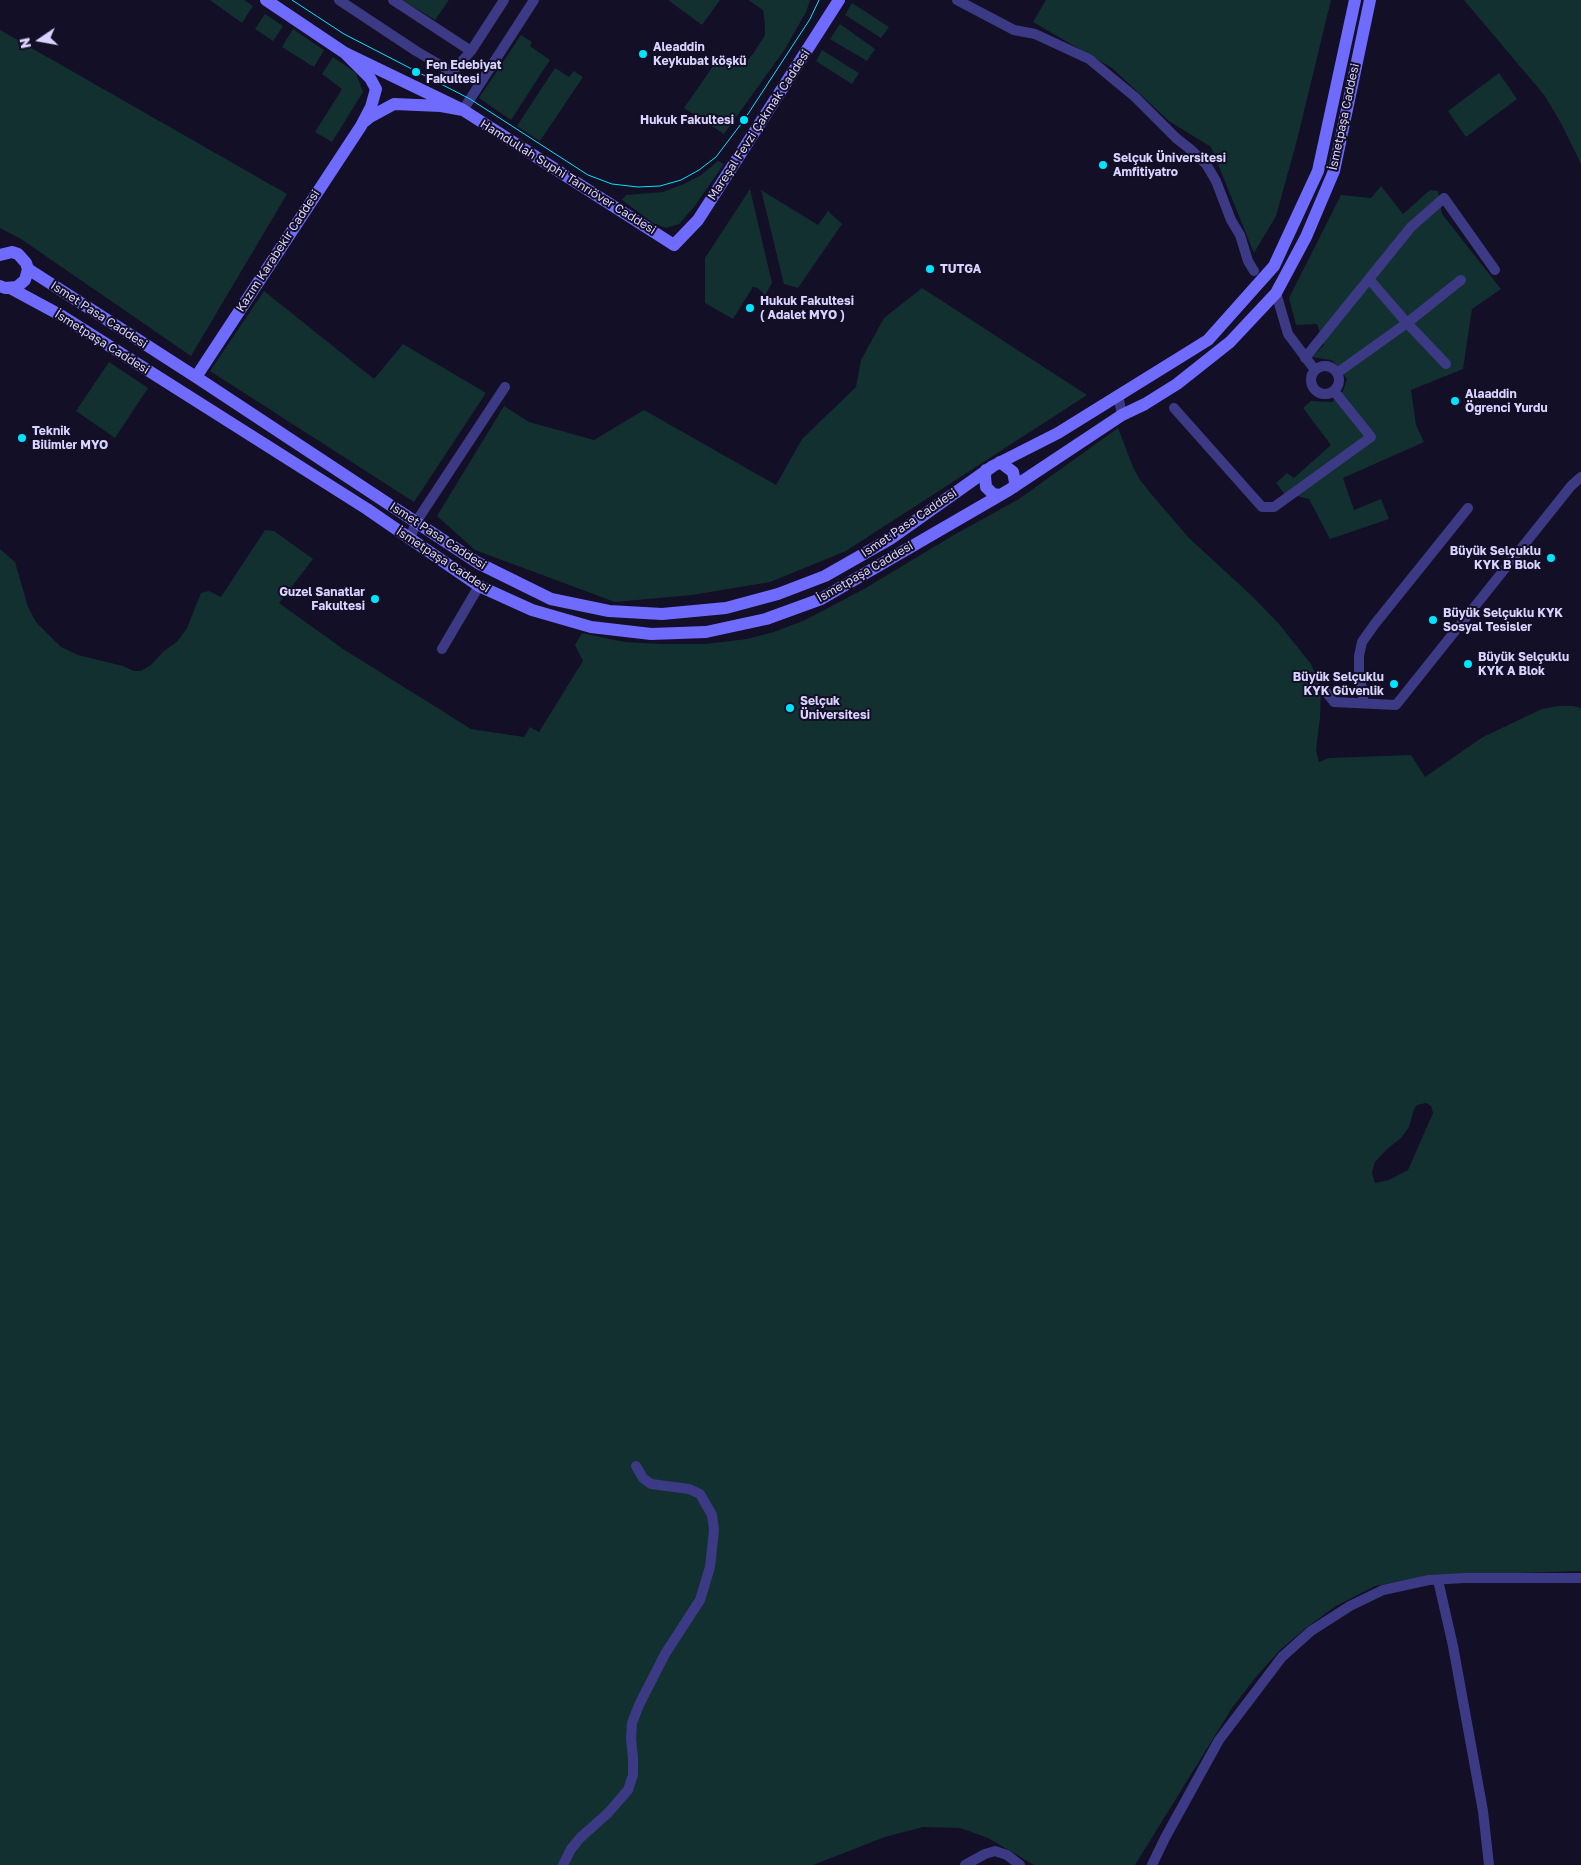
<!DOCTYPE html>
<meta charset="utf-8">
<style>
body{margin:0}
#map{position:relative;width:1581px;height:1865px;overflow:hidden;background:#130f26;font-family:"Golos Text",sans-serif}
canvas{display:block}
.north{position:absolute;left:15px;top:15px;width:50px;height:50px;-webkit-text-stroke:4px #130f26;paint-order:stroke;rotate:258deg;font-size:14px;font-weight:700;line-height:20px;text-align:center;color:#d9d4ff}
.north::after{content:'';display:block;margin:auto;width:18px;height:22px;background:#d9d4ff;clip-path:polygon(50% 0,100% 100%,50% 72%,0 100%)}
</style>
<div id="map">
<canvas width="1581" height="1865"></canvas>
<div class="north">N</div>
</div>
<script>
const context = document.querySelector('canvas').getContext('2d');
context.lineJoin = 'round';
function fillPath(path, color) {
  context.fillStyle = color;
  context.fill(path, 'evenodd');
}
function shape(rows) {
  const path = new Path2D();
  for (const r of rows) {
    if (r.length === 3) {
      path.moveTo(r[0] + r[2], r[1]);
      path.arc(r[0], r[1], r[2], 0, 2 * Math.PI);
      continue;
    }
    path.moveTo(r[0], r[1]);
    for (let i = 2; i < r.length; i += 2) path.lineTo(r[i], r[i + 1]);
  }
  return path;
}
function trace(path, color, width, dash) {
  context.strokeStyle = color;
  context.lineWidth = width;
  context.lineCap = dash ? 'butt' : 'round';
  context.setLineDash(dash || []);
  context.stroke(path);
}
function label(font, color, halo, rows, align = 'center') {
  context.font = font + ' "Golos Text",sans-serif';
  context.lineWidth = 4;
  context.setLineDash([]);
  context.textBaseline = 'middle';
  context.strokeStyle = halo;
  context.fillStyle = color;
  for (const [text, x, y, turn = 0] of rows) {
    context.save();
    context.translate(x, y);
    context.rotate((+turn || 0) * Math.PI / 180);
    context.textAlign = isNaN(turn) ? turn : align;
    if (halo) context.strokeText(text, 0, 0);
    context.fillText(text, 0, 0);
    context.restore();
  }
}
fillPath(shape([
 [210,0,244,0,253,6,242,23],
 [402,0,449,0,435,20],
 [668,0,720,0,702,25],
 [748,0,810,0,806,12,785,49,724,134,684,108,718,59,728,64,734,64,746,62,753,54,765,35,765,24,763,10],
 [1046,0,1331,0,1297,140,1276,216,1254,253,1211,147,1169,121,1112,68,1033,22],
 [1464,0,1581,0,1581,164,1562,125,1545,96],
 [852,3,889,27,881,38,845,15],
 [265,14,283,26,273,41,255,29],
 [840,24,875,49,867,61,830,39],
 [293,29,324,50,314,67,282,47],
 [0,30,287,194,191,356,21,239,0,228],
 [521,35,532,42,530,46,550,60,511,120,479,98],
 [822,50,859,73,852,84,816,61],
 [333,57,356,73,363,92,332,142,315,132,342,89,322,74],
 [555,68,569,77,574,71,583,77,540,141,517,126],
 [1499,73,1517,99,1466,137,1448,111],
 [718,161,724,164,694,207,679,224,666,228,653,223,622,200,626,195,663,192,684,184,701,175],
 [1381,186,1403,214,1430,190,1438,191,1442,214,1501,289,1472,309,1463,369,1411,390,1416,425,1424,442,1343,478,1354,510,1381,499,1389,519,1330,539,1309,499,1284,493,1276,483,1287,473,1294,478,1331,445,1303,408,1311,401,1332,402,1343,391,1347,379,1337,365,1331,360,1312,357,1324,345,1317,324,1296,325,1289,298,1341,195,1371,198],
 [750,189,772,283,765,295,758,288,753,287,733,319,705,303,705,258],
 [761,190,818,225,828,211,842,224,798,288,784,284],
 [922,288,1087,395,846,551,770,582,692,595,615,602,475,550,437,516,504,406,529,422,594,440,644,410,776,485,802,439,856,387,861,360,884,318],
 [264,291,374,379,403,344,486,393,414,502,210,371],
 [109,362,148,388,115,438,76,411],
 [1118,428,1133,467,1140,480,1152,495,1189,538,1253,597,1279,624,1311,664,1321,687,1320,718,1316,750,1319,762,1329,758,1411,755,1425,777,1483,737,1542,709,1558,706,1573,706,1581,708,1581,1571,1427,1576,1375,1586,1336,1606,1307,1627,1280,1650,1256,1677,1232,1708,1135,1865,1034,1865,988,1838,960,1828,923,1827,885,1837,813,1865,0,1865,0,549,15,562,28,607,36,622,61,647,78,655,123,666,134,671,141,671,151,665,163,652,178,641,187,628,201,593,209,591,221,597,265,530,274,531,313,559,279,603,343,649,471,729,524,737,530,727,539,732,583,661,575,645,582,633,624,642,662,644,705,644,747,639,774,632,805,620,864,589,952,536,1019,499],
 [1426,1103,1431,1106,1433,1113,1408,1170,1389,1180,1375,1183,1372,1173,1375,1162,1386,1150,1401,1138,1409,1127,1414,1109,1417,1105]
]), '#12302f');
trace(shape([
 [339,0,416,51,452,72,471,51,504,0],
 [393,0,471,51],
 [957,0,1014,30,1035,34,1089,59,1135,97,1176,138,1190,149,1206,164,1216,181,1231,220,1240,235,1248,261,1254,271],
 [463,110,534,0],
 [1369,279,1407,323,1446,364],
 [1276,293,1288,334,1315,370],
 [1305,358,1411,227,1444,198,1495,270],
 [1325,380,14],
 [1337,373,1407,323,1461,280],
 [1118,395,1122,415],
 [1174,408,1262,507,1274,507,1371,437,1334,391],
 [410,539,416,522,505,387],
 [442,649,479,586],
 [1327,693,1334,702,1396,705,1571,486,1581,477],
 [1363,703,1363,691,1359,677,1359,656,1362,642,1374,625,1468,508],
 [1438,1580,1453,1646,1483,1811,1489,1865],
 [563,1865,571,1849,580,1838,608,1813,628,1790,633,1775,633,1758,631,1739,632,1723,639,1705,665,1654,700,1600,710,1567,714,1530,712,1515,700,1494,689,1489,651,1484,643,1478,636,1466],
 [965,1865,985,1854,995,1851,1007,1855,1020,1865],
 [1152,1865,1165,1838,1219,1740,1282,1657,1311,1631,1350,1606,1383,1590,1429,1580,1465,1578,1581,1578]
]), '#3d3a85', 10);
trace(shape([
 [266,0,345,53,463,110,441,106,394,104,370,117,364,122],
 [463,110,674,245,698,220,839,0],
 [0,255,12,252,18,254,26,263,28,269,25,280,17,287,5,288,0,286],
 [28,269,196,377,478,563,551,599,609,611,662,614,726,608,778,594,825,576,890,539,993,466,1058,433,1208,340,1274,266,1318,171,1355,0],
 [12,289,62,316,367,509,479,586,532,610,591,627,651,634,706,632,766,619,821,599,1009,490,1122,415,1145,404,1177,384,1230,342,1276,293,1306,237,1334,171,1370,0],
 [196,377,361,126,371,107,376,89,370,78,345,53],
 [1000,462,1013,472,1015,482,1014,487],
 [986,470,985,476,986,487,993,494,1000,495]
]), '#6f6bff', 12);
trace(shape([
 [292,0,344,34,470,99,588,175,612,184,638,187,660,186,681,180,699,170,716,157,744,120,810,19,819,0]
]), '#00e5ff', 1);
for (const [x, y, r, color] of [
 [643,54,5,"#00e5ff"],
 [416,72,5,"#00e5ff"],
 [744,120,5,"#00e5ff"],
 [1103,165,5,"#00e5ff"],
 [930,269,5,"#00e5ff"],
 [750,308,5,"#00e5ff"],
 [1455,401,5,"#00e5ff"],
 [22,438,5,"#00e5ff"],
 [1551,558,5,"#00e5ff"],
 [375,599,5,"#00e5ff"],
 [1433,620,5,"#00e5ff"],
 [1468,664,5,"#00e5ff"],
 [1394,684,5,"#00e5ff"],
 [790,708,5,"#00e5ff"]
]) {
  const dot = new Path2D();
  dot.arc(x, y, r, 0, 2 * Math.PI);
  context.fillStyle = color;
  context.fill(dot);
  trace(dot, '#130f26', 2);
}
label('bold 12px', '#d9d4ff', '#130f26', [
 ["Aleaddin",653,47],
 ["Keykubat köşkü",653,61],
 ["Fen Edebiyat",426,65],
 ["Fakultesi",426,79],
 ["Hukuk Fakultesi",734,120,"right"],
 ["Selçuk Üniversitesi",1113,158],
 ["Amfitiyatro",1113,172],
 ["TUTGA",940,269],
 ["Hukuk Fakultesi",760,301],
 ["( Adalet MYO )",760,315],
 ["Alaaddin",1465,394],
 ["Öğrenci Yurdu",1465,408],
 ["Teknik",32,431],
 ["Bilimler MYO",32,445],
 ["Büyük Selçuklu",1541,551,"right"],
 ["KYK B Blok",1541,565,"right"],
 ["Guzel Sanatlar",365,592,"right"],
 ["Fakultesi",365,606,"right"],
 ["Büyük Selçuklu KYK",1443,613],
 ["Sosyal Tesisler",1443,627],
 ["Büyük Selçuklu",1478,657],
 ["KYK A Blok",1478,671],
 ["Büyük Selçuklu",1384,677,"right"],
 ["KYK Güvenlik",1384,691,"right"],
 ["Selçuk",800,701],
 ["Üniversitesi",800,715]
], 'left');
label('12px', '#d9d4ff', '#130f26', [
 ["İsmetpaşa Caddesi",1344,117,-78],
 ["Mareşal Fevzi Çakmak Caddesi",759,125,-57],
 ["Hamdullah Suphi Tanrıöver Caddesi",568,177,32],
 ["Kazım Karabekir Caddesi",278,251,-57],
 ["Ismet Pasa Caddesi",99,315,33],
 ["İsmetpaşa Caddesi",102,342,32],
 ["Ismet Pasa Caddesi",909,523,-34],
 ["Ismet Pasa Caddesi",438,536,33],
 ["İsmetpaşa Caddesi",443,560,33],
 ["İsmetpaşa Caddesi",865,572,-30]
]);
</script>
